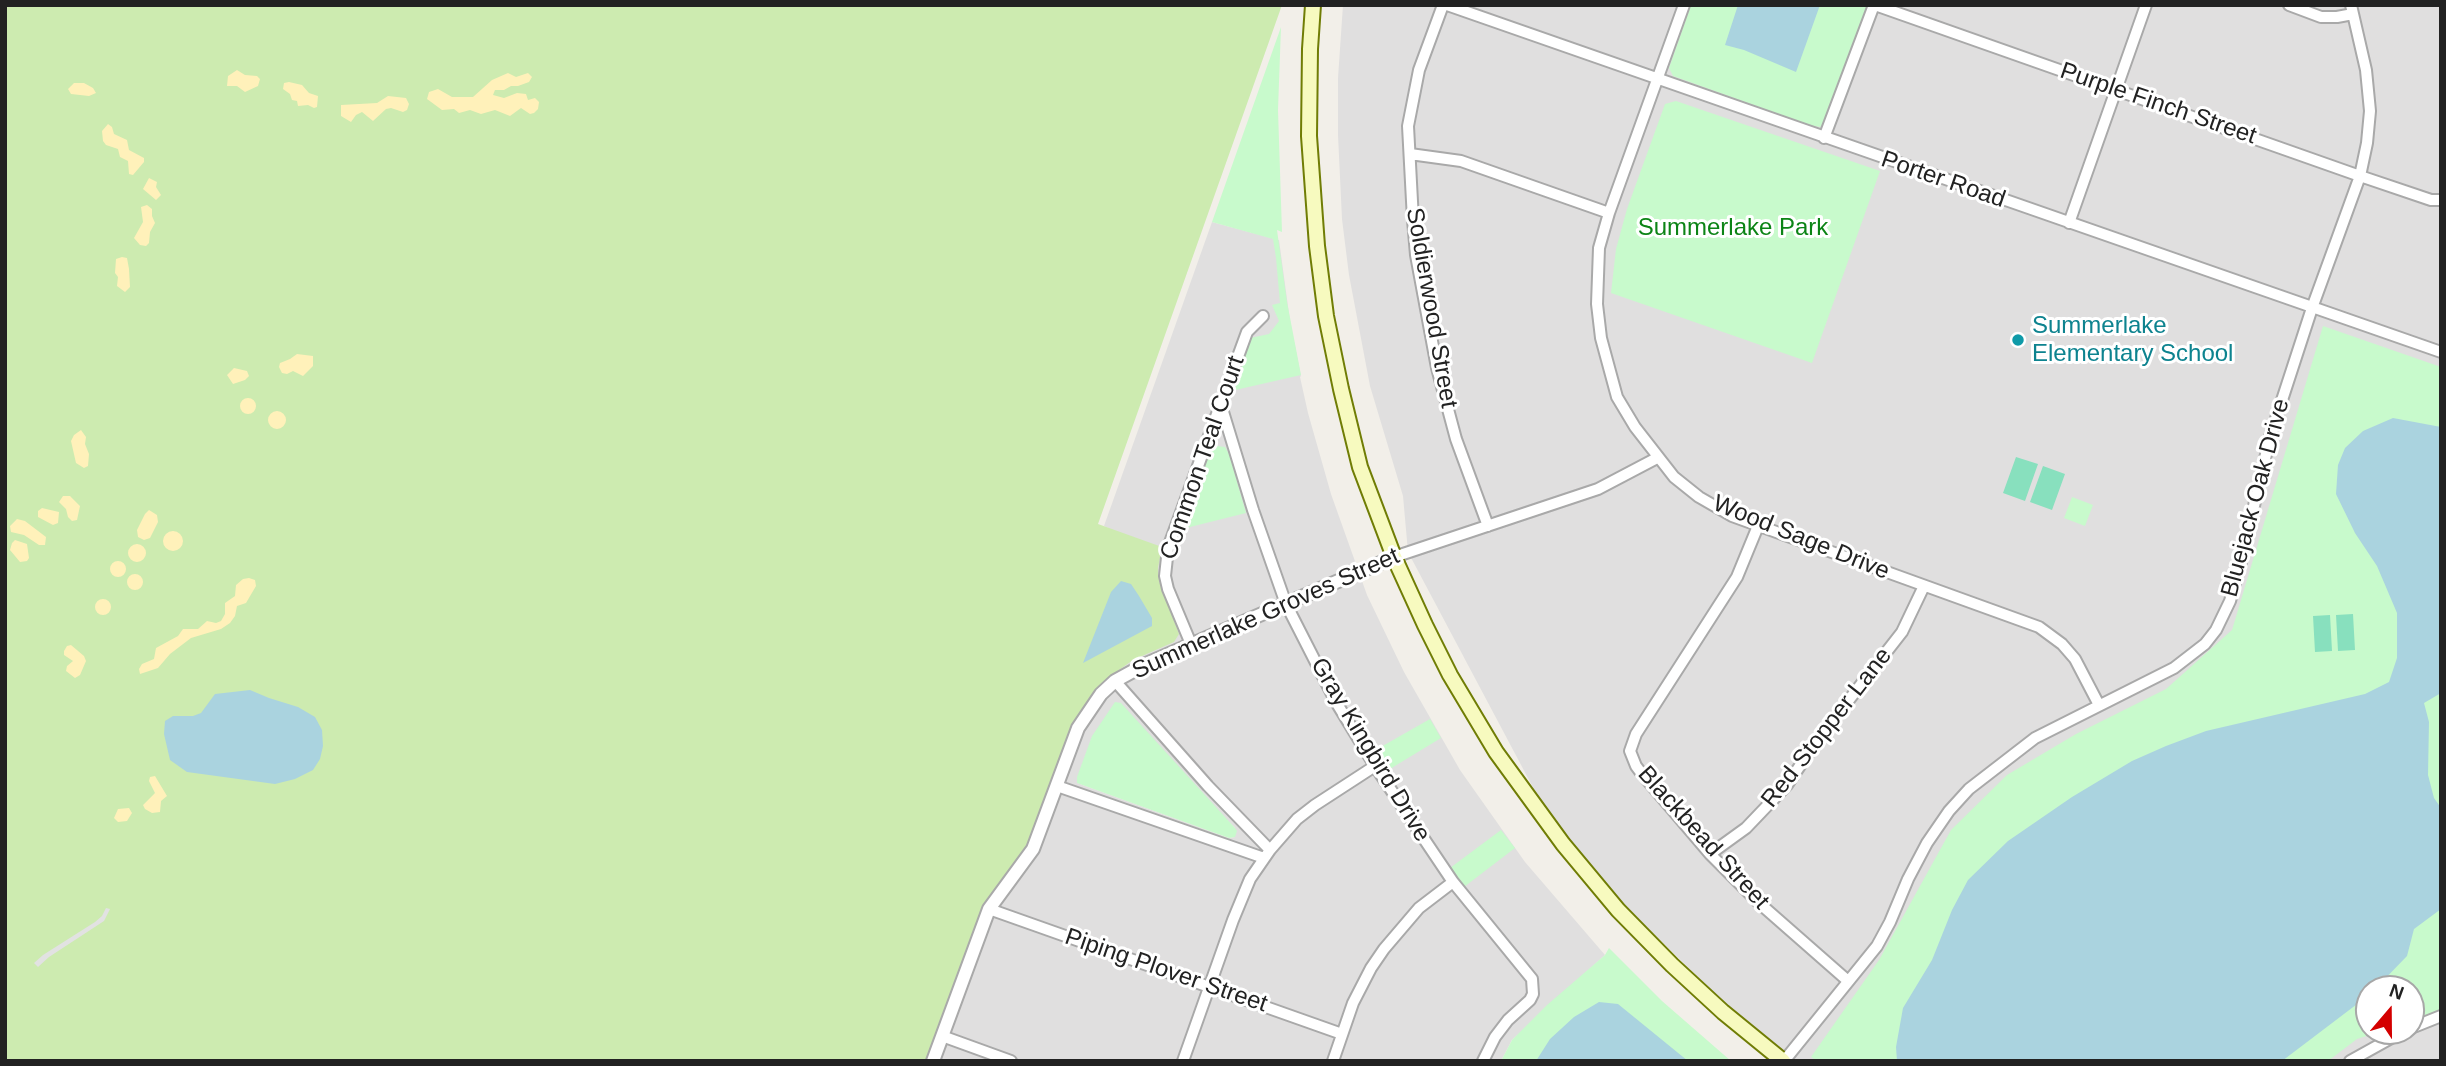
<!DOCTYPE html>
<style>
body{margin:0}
#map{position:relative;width:2446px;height:1066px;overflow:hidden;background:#f2efe9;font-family:Helvetica,sans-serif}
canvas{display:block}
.frame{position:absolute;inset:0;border:7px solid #222;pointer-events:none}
.north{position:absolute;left:2355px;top:975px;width:70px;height:70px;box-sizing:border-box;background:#fff;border:2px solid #a7a7a7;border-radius:50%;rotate:20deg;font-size:19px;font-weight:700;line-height:28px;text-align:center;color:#222}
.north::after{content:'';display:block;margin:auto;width:24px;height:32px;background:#d40000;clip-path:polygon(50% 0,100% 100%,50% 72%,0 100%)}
</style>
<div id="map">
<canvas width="2446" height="1066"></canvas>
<div class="frame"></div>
<div class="north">N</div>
</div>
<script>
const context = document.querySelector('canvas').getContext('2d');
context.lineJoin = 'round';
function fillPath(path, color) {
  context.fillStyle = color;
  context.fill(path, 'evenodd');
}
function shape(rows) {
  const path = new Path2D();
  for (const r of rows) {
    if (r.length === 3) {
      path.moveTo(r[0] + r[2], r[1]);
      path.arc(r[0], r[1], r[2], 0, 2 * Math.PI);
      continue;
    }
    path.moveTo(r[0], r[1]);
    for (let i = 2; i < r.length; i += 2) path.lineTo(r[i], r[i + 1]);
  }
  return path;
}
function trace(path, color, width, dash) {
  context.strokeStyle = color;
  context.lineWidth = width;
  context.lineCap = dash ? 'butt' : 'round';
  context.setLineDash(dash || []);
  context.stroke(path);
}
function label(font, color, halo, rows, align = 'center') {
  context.font = font + ' Helvetica,sans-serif';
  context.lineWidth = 6;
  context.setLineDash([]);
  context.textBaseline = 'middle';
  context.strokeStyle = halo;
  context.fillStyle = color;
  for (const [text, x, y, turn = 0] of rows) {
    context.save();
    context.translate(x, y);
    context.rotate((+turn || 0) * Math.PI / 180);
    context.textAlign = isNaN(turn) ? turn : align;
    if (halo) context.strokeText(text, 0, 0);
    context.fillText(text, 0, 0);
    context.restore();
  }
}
fillPath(shape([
 [1343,5,2441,5,2441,1061,1783,1061,1563,844,1408,552,1403,496,1370,386,1349,275,1342,219,1338,135,1338,78],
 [2369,989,2411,989,2411,1031,2369,1031],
 [1212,222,1279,240,1290,321,1301,376,1300,377,1308,413,1331,494,1367,595,1404,672,1460,770,1525,862,1605,955,1512,1040,1501,1061,917,1061,1110,529,1104,526],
 [1077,783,1219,812,1235,828,1235,837,1229,838]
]), '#e0dfdf');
fillPath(shape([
 [5,5,1282,5,1098,524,1162,547,1158,568,1159,581,1179,634,1174,642,1133,660,1112,675,1094,693,1078,715,1067,738,1028,846,994,890,979,917,927,1061,5,1061]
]), '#cdebb0');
fillPath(shape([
 [237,70,245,75,257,76,260,79,258,86,245,92,237,86,227,86,228,76],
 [508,73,516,77,528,73,532,77,529,82,518,86,511,86,504,90,495,90,493,95,504,98,517,93,526,94,528,100,535,98,539,102,538,109,534,113,530,114,521,108,510,116,495,110,481,114,470,110,459,113,454,109,442,110,427,99,429,92,438,89,452,97,473,97,492,80],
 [289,82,302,85,309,93,318,96,317,107,314,108,308,105,298,106,297,101,292,100,290,94,283,89,284,83],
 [74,83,84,83,93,88,96,93,89,96,71,94,68,89],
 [388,96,406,98,409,104,407,110,403,112,391,108,386,109,373,121,362,112,356,115,351,122,341,116,341,105,377,103],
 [108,124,112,127,114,134,127,140,129,150,144,158,144,162,133,175,129,174,128,161,120,157,118,149,106,145,103,141,102,131],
 [149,178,157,182,156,187,161,195,156,200,143,189],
 [147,205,152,209,152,216,155,223,150,232,149,243,146,246,140,245,134,238,143,222,141,207],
 [122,257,127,258,129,269,130,287,125,292,117,286,118,277,115,273,116,259],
 [297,354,313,356,313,366,303,376,293,371,287,374,282,373,279,367,280,363,290,359],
 [234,368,247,371,249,376,245,380,233,384,227,375],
 [248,406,8],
 [277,420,9],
 [81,430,86,437,85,444,89,454,88,466,84,468,76,463,71,441,74,435],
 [63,496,70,496,80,506,77,520,72,521,68,517,66,509,59,502],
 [42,508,59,512,58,523,53,525,38,517,38,511],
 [149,510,157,515,158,522,150,538,144,540,138,537,137,530,145,514],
 [17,519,25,521,46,537,45,545,39,545,24,535,11,532,10,526],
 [173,541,10],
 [15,540,27,544,29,558,27,561,20,562,10,550,12,543],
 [137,553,9],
 [118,569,8],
 [135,582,8],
 [249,578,255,580,256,586,246,603,237,606,235,616,230,623,221,629,191,638,170,654,158,668,140,674,139,669,142,664,154,659,156,648,178,636,183,629,198,629,207,621,216,623,221,621,225,614,225,603,235,596,236,585,243,579],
 [103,607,8],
 [71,645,84,656,86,661,80,675,75,678,66,671,67,666,73,661,64,655,64,651,67,646],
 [155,776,167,796,161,801,160,812,152,813,145,809,143,805,155,793,149,781,150,777],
 [129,808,132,813,127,821,118,822,114,818,118,809]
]), '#fff1ba');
fillPath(shape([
 [1691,5,1867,5,1824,124,1820,127,1809,125,1673,76,1669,68],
 [1281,27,1278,110,1282,232,1277,230,1287,302,1301,375,1231,391,1250,338,1269,334,1279,321,1272,305,1280,303,1276,258,1273,239,1212,222],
 [1676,101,1880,171,1812,363,1611,293,1616,249,1627,209,1665,104],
 [2323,326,2441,367,2441,1010,2411,1021,2411,989,2369,989,2369,1031,2382,1031,2357,1039,2328,1061,1817,1061,1811,1057,1879,960,1951,830,2007,775,2076,734,2166,689,2232,630],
 [1217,446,1225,447,1229,454,1246,513,1182,529,1209,451],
 [2072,497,2093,505,2085,526,2064,518],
 [1115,702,1121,703,1235,828,1237,831,1235,837,1229,838,1077,783,1077,777,1092,736],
 [1430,719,1441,738,1385,772,1372,752],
 [1501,830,1515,848,1464,887,1450,868],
 [1609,948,1662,1001,1731,1061,1501,1061,1512,1040,1547,1005,1605,955]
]), '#c8facc');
fillPath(shape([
 [2016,457,2038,464,2025,501,2003,493],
 [2043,466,2065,474,2052,510,2030,502],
 [2353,614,2355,650,2338,651,2336,615],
 [2330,615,2332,651,2315,652,2313,616]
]), '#88e0be');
fillPath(shape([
 [106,908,110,909,104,921,49,957,38,967,34,963,43,955,95,922,102,916]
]), '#e2e2e2');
fillPath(shape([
 [1738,5,1820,5,1796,72,1744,50,1725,45],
 [2393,418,2441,427,2441,693,2424,703,2429,722,2428,775,2434,798,2441,808,2441,909,2414,929,2407,956,2375,989,2369,989,2369,995,2282,1061,1897,1061,1896,1047,1903,1008,1932,960,1952,910,1968,880,2008,841,2072,797,2132,761,2166,746,2206,731,2365,694,2389,682,2397,658,2397,613,2377,566,2355,533,2336,494,2338,465,2345,448,2363,431],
 [1121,581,1131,584,1139,596,1152,618,1152,626,1083,663,1111,592],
 [250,690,269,698,298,707,315,717,322,730,323,746,320,759,313,770,295,779,275,784,187,772,170,760,164,734,165,721,173,716,193,716,201,713,215,694],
 [1599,1002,1618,1004,1688,1061,1536,1061,1550,1039,1574,1017]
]), '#aad3df');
const minor = shape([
 [1443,5,1419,70,1408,126,1413,220,1416,255,1437,368,1456,439,1488,526],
 [1447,5,2441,352],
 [1684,5,1609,213,1599,248,1597,304,1601,338,1617,397,1635,427,1674,477,1699,497,1732,516,2039,627,2062,644,2075,659,2099,705],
 [1875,5,2360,176,2431,200,2441,200],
 [2289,5,2321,17,2337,17,2353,14],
 [1824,138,1874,5],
 [1410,154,1461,161,1609,213],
 [2069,223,2146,5],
 [1220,402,1253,510,1286,604,1336,702,1375,766,1453,882,1532,979,1533,994,1530,1000,1508,1020,1495,1037,1483,1061],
 [1758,526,1737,577,1636,734,1630,751,1636,766,1642,774,1710,854,1758,902,1848,981],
 [1394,557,1598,489,1657,458],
 [1191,644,1168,589,1165,576,1168,548,1247,332,1263,316],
 [1115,681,1208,786,1270,850],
 [1057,786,1264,858],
 [1710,854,1746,828,1787,785,1816,742,1902,632,1924,586],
 [989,909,1342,1034],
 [2411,1028,2441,1016],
 [942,1036,1011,1061],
 [1183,1061,1233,920,1250,879,1270,850,1297,819,1315,805,1375,766],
 [1333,1061,1353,1003,1371,968,1384,949,1419,908,1453,882],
 [1784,1061,1877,946,1890,922,1908,879,1927,843,1949,811,1969,789,2035,738,2174,668,2205,644,2216,630,2230,601,2241,562,2270,437,2312,308,2360,176,2367,143,2370,111,2366,70,2351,5],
 [2350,1061,2404,1031]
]);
const tertiary = shape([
 [933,1061,989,909,1033,849,1078,728,1101,694,1115,681,1146,664,1394,557]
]);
const secondary = shape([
 [1313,5,1310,49,1309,136,1317,246,1326,316,1341,389,1360,467,1394,557,1425,625,1450,675,1496,752,1563,844,1618,910,1672,965,1723,1012,1783,1061]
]);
trace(minor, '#a9a9a9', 14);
trace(tertiary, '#a9a9a9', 16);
trace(secondary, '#707d05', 18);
trace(minor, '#fff', 10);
trace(tertiary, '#fff', 12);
trace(secondary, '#f7fabf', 14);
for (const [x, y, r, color] of [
 [2018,340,7,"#0f9aa8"]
]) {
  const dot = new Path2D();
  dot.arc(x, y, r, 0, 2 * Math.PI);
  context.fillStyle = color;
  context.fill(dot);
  trace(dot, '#fff', 2.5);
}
label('24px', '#222', '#fff', [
 ["Purple Finch Street",2158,104,19],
 ["Porter Road",1943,180,19],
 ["Soldierwood Street",1431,308,80],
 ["Common Teal Court",1203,458,-71],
 ["Bluejack Oak Drive",2256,498,-75],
 ["Wood Sage Drive",1801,538,22],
 ["Summerlake Groves Street",1266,614,-24],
 ["Red Stopper Lane",1827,728,-52],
 ["Gray Kingbird Drive",1370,750,59],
 ["Blackbead Street",1703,838,48],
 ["Piping Plover Street",1166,971,19]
]);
label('24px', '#0c8416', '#fff', [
 ["Summerlake Park",1733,228]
]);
label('24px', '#0d838f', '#fff', [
 ["Summerlake",2032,326],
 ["Elementary School",2032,354]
], 'left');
</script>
